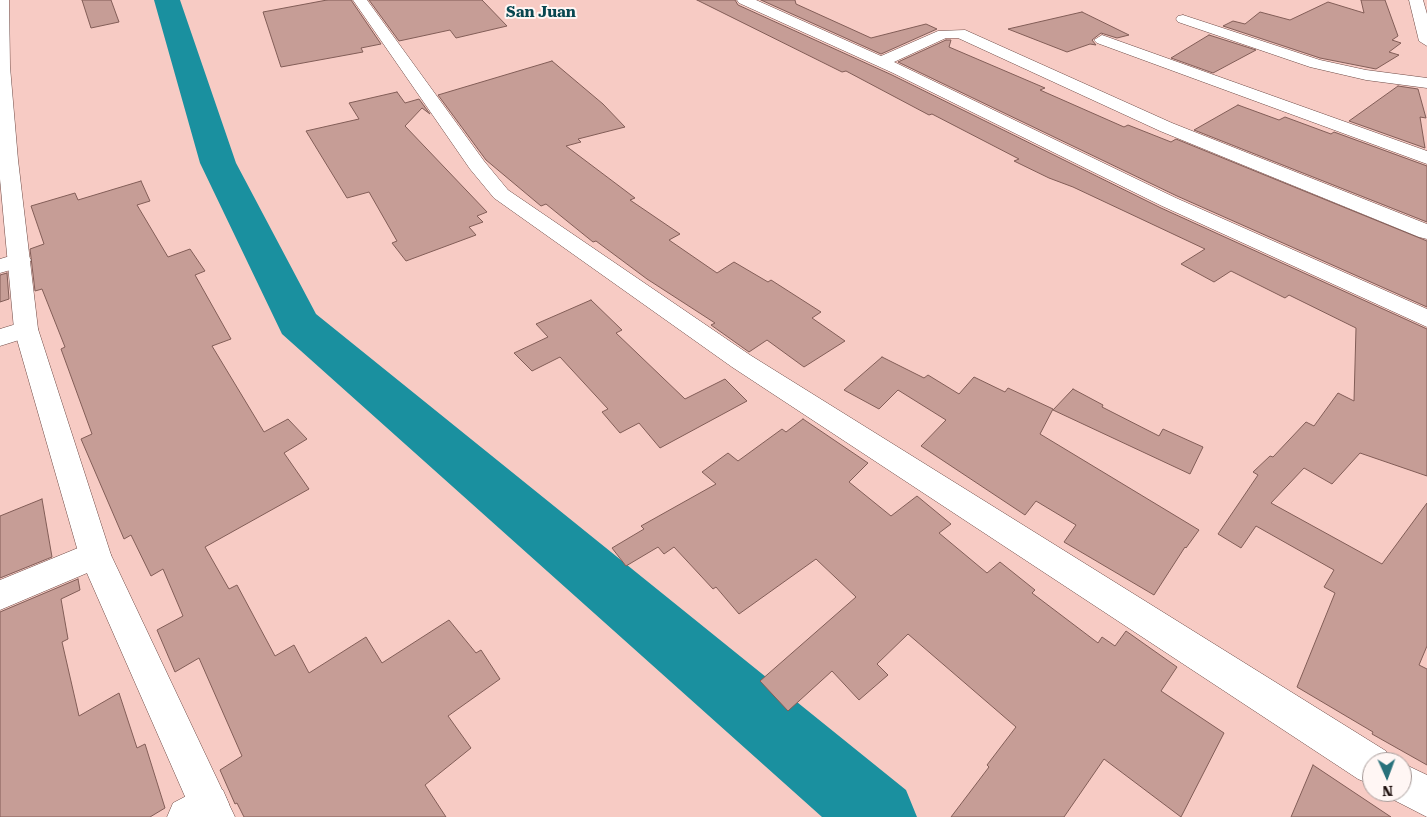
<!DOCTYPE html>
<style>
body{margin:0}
#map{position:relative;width:1427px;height:817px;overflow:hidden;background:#f7cbc4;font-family:"Roboto Serif",serif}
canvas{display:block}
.north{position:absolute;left:1362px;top:752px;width:50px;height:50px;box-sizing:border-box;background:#fff6f4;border:1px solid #a59997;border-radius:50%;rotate:178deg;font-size:14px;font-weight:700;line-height:20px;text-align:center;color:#1d0e0c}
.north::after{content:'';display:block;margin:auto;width:18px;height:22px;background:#28717b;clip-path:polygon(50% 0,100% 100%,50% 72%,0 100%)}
</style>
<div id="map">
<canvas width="1427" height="817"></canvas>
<div class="north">N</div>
</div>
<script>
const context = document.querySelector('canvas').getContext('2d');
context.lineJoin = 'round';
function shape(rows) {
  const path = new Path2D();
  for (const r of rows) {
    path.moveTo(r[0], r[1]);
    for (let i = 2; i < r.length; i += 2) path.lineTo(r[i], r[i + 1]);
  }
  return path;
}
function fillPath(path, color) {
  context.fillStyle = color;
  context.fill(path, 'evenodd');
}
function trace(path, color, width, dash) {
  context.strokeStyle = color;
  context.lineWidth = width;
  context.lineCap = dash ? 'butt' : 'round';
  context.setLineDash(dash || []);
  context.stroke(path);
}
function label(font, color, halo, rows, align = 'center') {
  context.font = font + ' "Roboto Serif",serif';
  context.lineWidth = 4;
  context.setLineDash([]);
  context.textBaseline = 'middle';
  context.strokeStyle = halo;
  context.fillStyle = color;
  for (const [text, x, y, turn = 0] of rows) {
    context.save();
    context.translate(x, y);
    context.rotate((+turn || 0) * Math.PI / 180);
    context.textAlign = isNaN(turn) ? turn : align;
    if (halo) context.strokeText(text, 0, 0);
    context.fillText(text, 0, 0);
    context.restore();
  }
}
fillPath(shape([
 [154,0,180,0,236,163,316,314,906,790,917,817,822,817,282,334,200,163,154,0]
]), '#1a909f');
const building = shape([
 [82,0,111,0,119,22,91,28,82,0],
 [327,0,351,0,381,44,361,48,363,52,281,67,263,12,327,0],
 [369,0,482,0,507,26,456,38,450,30,399,41,369,0],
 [697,0,735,0,738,5,892,75,1161,208,1427,329,1427,476,1360,453,1332,484,1304,468,1271,503,1382,564,1427,503,1427,646,1419,665,1427,669,1427,765,1372,734,1373,732,1297,687,1335,593,1324,587,1334,570,1256,526,1241,548,1218,534,1258,475,1253,472,1270,456,1273,457,1306,422,1314,426,1338,393,1354,401,1356,328,1289,295,1285,298,1231,271,1214,282,1181,264,1205,249,1073,187,1049,178,1014,161,1019,159,932,114,929,115,846,71,842,72,697,0],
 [761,0,795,0,796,4,871,38,926,24,937,29,881,54,761,0],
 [1361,0,1385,0,1398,36,1392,40,1401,43,1389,52,1399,55,1376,69,1320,58,1223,26,1233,21,1245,24,1260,12,1290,20,1328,2,1364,13,1361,0],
 [1082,12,1129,35,1117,38,1101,33,1092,40,1096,45,1090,44,1067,52,1008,29,1082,12],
 [1209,35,1256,50,1213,73,1171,58,1209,35],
 [946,40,951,40,949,47,1045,88,1040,90,1124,127,1128,125,1171,142,1176,139,1427,241,1427,307,1177,196,898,62,946,40],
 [552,61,603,104,625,127,578,139,581,142,566,146,635,198,630,200,680,234,669,240,717,273,734,262,768,282,771,280,821,312,812,318,845,341,804,367,767,340,749,352,711,325,715,323,647,279,596,241,593,242,546,204,541,206,486,160,438,95,552,61],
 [1398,86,1418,89,1426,118,1420,117,1425,148,1349,121,1398,86],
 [397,92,405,103,419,99,430,114,422,108,405,126,487,212,477,216,483,222,469,227,476,235,406,261,392,243,397,241,369,192,347,198,306,131,359,119,349,103,397,92],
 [1238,105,1279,120,1285,117,1331,134,1334,132,1427,166,1427,222,1194,130,1238,105],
 [141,181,150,201,137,205,168,257,190,249,205,271,195,275,231,339,212,346,264,432,288,419,307,439,284,453,309,489,205,547,229,589,237,585,275,656,294,645,309,673,366,637,382,663,449,620,476,653,481,650,500,679,448,716,471,748,425,785,446,817,244,817,237,803,235,804,220,770,242,756,199,658,175,672,157,630,183,616,163,569,151,576,131,535,124,539,81,439,92,434,61,349,65,347,42,289,35,291,30,249,44,244,31,206,75,193,78,200,141,181],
 [7,273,9,299,0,302,0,275,7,273],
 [591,300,622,330,616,333,685,399,725,379,747,401,660,448,639,423,620,433,602,412,608,409,560,357,532,371,514,353,548,337,536,324,591,300],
 [882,357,924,378,928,375,959,394,974,377,1005,392,1008,388,1053,409,1040,434,1199,530,1186,548,1185,547,1154,595,1064,542,1076,525,1036,501,1025,515,921,446,946,420,898,390,879,409,844,390,882,357],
 [1073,389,1103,405,1102,407,1159,436,1163,429,1203,447,1190,474,1053,410,1073,389],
 [803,419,868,463,849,482,891,516,917,496,951,524,939,533,987,573,1000,562,1035,590,1032,593,1098,643,1102,637,1115,646,1126,631,1177,667,1161,691,1224,733,1181,817,1104,759,1064,817,951,817,989,767,987,765,1016,727,908,634,877,664,888,675,859,700,832,671,788,711,760,681,856,597,816,559,739,614,716,587,713,589,674,547,664,554,658,547,626,566,612,548,644,529,641,526,716,484,702,472,728,453,738,461,782,429,786,432,803,419],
 [42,499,52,557,0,578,0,516,42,499],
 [78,579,80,590,61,599,68,639,62,642,79,716,119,693,137,748,145,744,165,808,150,817,0,817,0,612,78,579],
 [1313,765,1391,817,1291,817,1313,765]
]);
fillPath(building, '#c69d96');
trace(building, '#825d57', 1);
const minor = shape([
 [737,0,756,0,881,56,938,31,965,30,1172,123,1427,224,1427,239,1419,237,1160,131,958,38,946,38,894,62,1176,198,1427,309,1427,327,1162,206,893,73,739,3,737,0],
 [1183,15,1320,60,1366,70,1427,78,1427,88,1366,80,1310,67,1178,22,1176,19,1178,16,1183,15],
 [1102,35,1427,151,1427,164,1097,43,1094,40,1102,35],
 [20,253,28,255,31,260,28,265,0,273,0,259,20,253],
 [26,321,35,323,38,329,35,335,0,346,0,329,26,321],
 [95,541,106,545,111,555,106,565,0,610,0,580,95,541],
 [209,784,223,790,229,804,224,817,167,817,173,803,209,784]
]);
const tertiary = shape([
 [0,0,9,0,10,67,18,160,38,329,111,555,235,817,194,817,79,555,14,329,0,179,0,0]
]);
const secondary = shape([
 [353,0,367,0,484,161,508,190,750,355,1386,751,1390,762,1372,762,1372,785,1358,779,732,367,494,198,470,169,353,0],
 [1402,763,1427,775,1427,817,1388,797,1386,792,1402,792,1402,763]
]);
const trunk = shape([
 [1409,0,1423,0,1427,14,1427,46,1419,41,1409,0]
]);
trace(minor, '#6e4a45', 1);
trace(tertiary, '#6e4a45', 1);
trace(secondary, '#6e4a45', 1);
trace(trunk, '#6e4a45', 1);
fillPath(minor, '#fff');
fillPath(tertiary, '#fff');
fillPath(secondary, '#fff');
fillPath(trunk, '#fff');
label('bold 15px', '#084750', '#fff6f4', [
 ["San Juan",541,13]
]);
</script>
